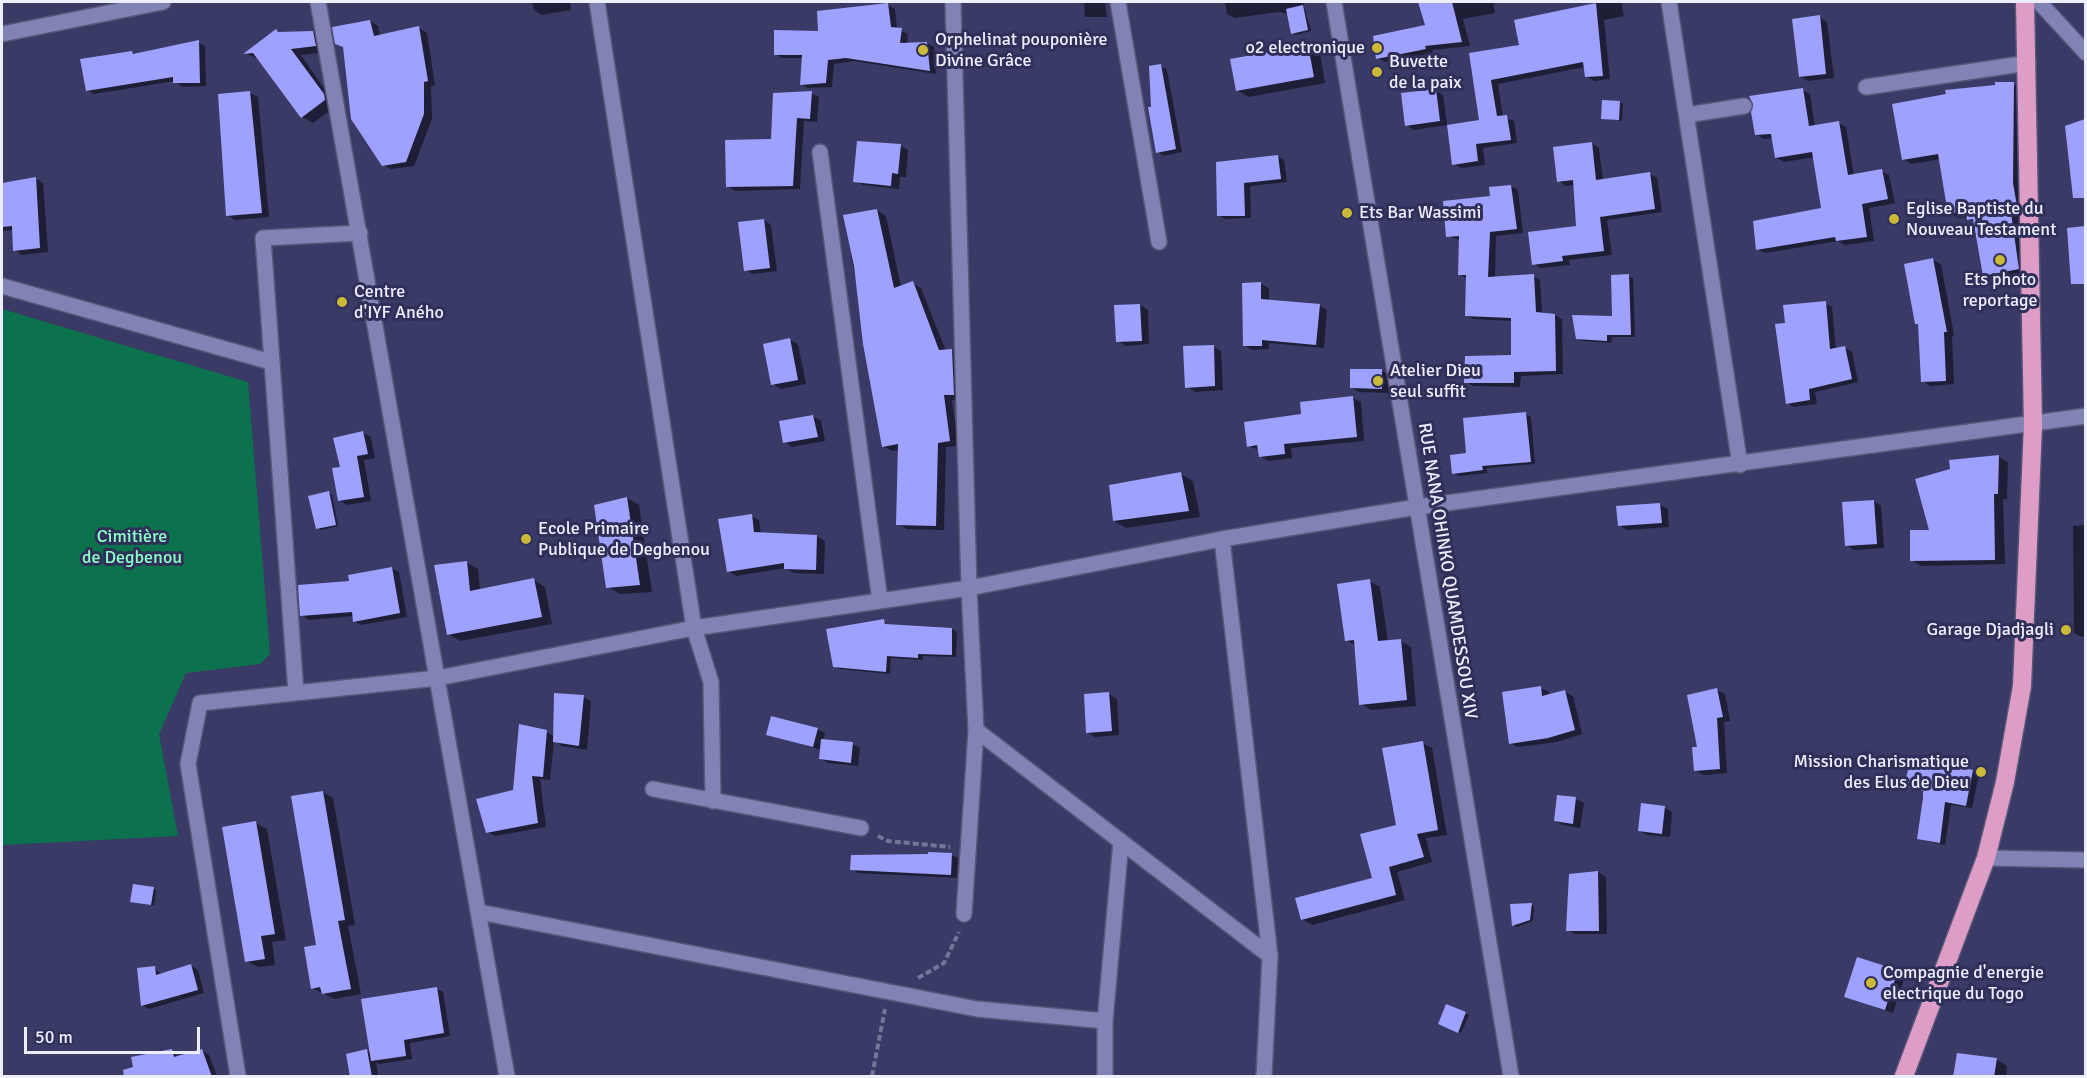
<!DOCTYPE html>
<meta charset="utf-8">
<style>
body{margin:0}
#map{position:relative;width:2087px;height:1078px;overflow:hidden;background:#393a65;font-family:Signika,sans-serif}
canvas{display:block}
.frame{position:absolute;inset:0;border:3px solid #edeefe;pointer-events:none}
.scale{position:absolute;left:24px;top:1027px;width:176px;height:27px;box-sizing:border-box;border:3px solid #edeefe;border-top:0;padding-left:8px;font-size:18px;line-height:21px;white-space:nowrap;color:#edeefe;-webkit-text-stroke:4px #2f2f59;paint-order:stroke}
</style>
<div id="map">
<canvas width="2087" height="1078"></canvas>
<div class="frame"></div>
<div class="scale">50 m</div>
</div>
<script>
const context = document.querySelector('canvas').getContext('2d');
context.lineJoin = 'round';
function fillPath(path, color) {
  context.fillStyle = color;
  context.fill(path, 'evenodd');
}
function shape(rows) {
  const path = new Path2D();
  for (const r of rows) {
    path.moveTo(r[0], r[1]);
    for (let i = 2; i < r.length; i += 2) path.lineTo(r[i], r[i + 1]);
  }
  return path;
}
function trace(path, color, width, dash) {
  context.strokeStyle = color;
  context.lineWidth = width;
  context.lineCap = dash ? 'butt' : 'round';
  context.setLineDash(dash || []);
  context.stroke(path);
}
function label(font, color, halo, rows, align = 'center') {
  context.font = font + ' Signika,sans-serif';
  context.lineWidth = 6;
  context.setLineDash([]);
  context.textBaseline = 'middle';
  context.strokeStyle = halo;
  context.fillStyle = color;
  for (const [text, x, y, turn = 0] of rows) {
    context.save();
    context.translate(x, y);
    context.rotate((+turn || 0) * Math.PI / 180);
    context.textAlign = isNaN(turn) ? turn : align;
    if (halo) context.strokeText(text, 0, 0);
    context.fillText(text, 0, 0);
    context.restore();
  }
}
fillPath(shape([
 [2,309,248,382,270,654,260,664,186,673,159,734,178,836,2,845]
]), '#0b724d');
fillPath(shape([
 [532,2,570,2,571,10,541,15,534,10],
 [1084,2,1105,2,1107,17,1085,17],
 [1225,2,1303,2,1311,31,1296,35,1292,33,1288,14,1279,12,1235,18,1227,14],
 [1420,2,1493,2,1495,13,1463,19,1470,46,1432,50,1433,53,1385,62,1377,58,1426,26],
 [1594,2,1621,2,1624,16,1604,20,1610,79,1594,81,1586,76,1585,67,1498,84,1503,117,1514,121,1517,143,1483,148,1485,165,1461,168,1454,164,1481,121,1471,54,1521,46,1594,4],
 [888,5,895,9,897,29,908,34,907,45,927,43,934,47,936,74,854,61,834,64,832,87,808,88,801,84,803,58,782,58,775,54,819,32],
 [1819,17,1827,22,1834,78,1808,81,1800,77],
 [370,21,378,26,380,36,419,28,427,33,435,85,431,86,432,119,414,166,391,169,383,165],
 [313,32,324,39,327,52,301,55,336,106,313,123,302,117,259,59,246,54,280,33],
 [198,42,205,46,206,86,182,87,175,81,94,94,87,90,132,52,137,55],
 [1308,46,1320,53,1325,83,1249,97,1237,90],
 [1161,66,1167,70,1182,152,1164,156,1157,152,1153,108],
 [2013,84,2022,89,2026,216,2019,217,2027,274,1993,280,1985,275,1975,223,1968,217,1958,218,1950,213,1941,159,1912,164,1903,159],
 [1803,90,1810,94,1815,127,1839,123,1846,127,1854,176,1881,171,1889,175,1895,203,1869,208,1874,241,1845,245,1838,241,1765,253,1757,249,1823,209,1815,157,1784,162,1776,158,1773,138,1764,139,1756,134],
 [1436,91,1443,95,1447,125,1414,130,1406,125],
 [250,93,258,97,269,217,235,220,227,215],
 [811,93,819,97,817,122,804,121,800,189,735,191,727,186,773,141],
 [1620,102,1623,104,1622,121,1603,118],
 [2086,120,2086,172,2079,176,2066,127],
 [1591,143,1599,148,1603,181,1650,174,1657,178,1662,212,1607,220,1612,255,1569,260,1570,265,1541,268,1533,264,1578,227,1575,185,1566,186,1558,181],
 [901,146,908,150,906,177,900,177,899,189,863,185,855,181],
 [1278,156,1284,160,1287,182,1250,186,1251,218,1225,219,1219,215,1218,163],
 [36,179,43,183,48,252,22,255,15,250,14,230,2,231,2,183],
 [1511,186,1518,190,1523,233,1496,236,1495,278,1533,276,1540,280,1542,314,1555,315,1562,319,1563,374,1521,376,1520,387,1473,386,1466,382,1512,356,1512,321,1473,319,1466,315,1466,278,1459,274,1460,240,1448,236,1492,198],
 [877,210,886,216,901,287,913,283,921,288,946,351,951,350,960,355,962,399,952,400,958,446,946,447,944,530,907,529,898,524,900,450,892,451,883,446,845,216],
 [764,220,771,225,777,271,753,274,746,270],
 [2086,228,2086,265,2080,266,2069,229],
 [1933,260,1941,264,1954,335,1952,336,1954,384,1930,386,1923,381],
 [1628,276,1633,278,1635,337,1612,337,1611,343,1583,341,1577,338,1613,317],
 [1261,284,1269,288,1269,301,1320,306,1327,310,1324,348,1269,343,1269,349,1252,350,1244,345],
 [1825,303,1832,307,1836,350,1845,348,1852,352,1858,382,1815,392,1817,404,1794,407,1787,403,1787,324],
 [1140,305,1148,310,1149,344,1125,346,1118,341],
 [790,340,798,344,806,384,781,389,773,384],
 [1213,346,1221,351,1223,390,1195,392,1187,387],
 [1382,371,1389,375,1389,393,1359,392,1352,388],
 [1353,398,1361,402,1364,441,1291,448,1292,458,1268,461,1260,456,1259,450,1248,446,1303,415],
 [1525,414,1531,417,1535,464,1487,468,1487,473,1459,476,1454,473],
 [813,416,821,421,825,441,792,447,785,442],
 [363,433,371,437,375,458,364,460,371,501,347,505,339,500,341,468],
 [1999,457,2008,462,2007,499,2003,499,2005,564,1921,566,1912,560,1931,531,1952,470,1951,462],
 [1181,474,1193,481,1200,517,1126,528,1114,521],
 [329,493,332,495,338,526,321,530,318,528],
 [627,498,639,505,652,592,620,594,608,587],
 [1874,501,1881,506,1884,548,1854,550,1846,545],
 [1660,505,1668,509,1669,527,1627,530,1619,525],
 [751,516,759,520,761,534,817,536,825,541,824,574,794,573,785,568,736,576,728,571],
 [2086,525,2086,636,2081,637,2074,633,2073,526],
 [466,562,478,569,480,590,534,580,545,587,552,624,460,641,448,634],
 [391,568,399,572,407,617,361,625,354,621,354,616,309,620,302,615,351,583],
 [1369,581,1380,587,1388,642,1401,641,1411,647,1416,706,1371,710,1361,704,1356,646,1346,640],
 [884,621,889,626,952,629,957,632,956,657,923,656,923,660,891,658,890,674,840,669,835,666],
 [1541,688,1549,692,1549,696,1565,692,1573,696,1582,734,1557,742,1518,747,1510,743],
 [1717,690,1725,694,1730,721,1724,722,1727,773,1703,775,1695,770],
 [1109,694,1117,699,1119,735,1095,737,1087,732],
 [583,697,591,701,587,750,562,746,554,741,550,780,540,779,546,827,495,836,487,832,514,792,546,732,554,736],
 [817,729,825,733,823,740,852,744,860,748,858,766,828,763,820,758,821,750,768,734],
 [1422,743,1432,748,1447,835,1426,838,1432,862,1397,872,1405,900,1312,925,1302,919,1374,879,1397,826],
 [1973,771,1979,774,1972,808,1951,805,1945,845,1919,839,1924,792,1905,786],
 [323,792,333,798,355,925,348,926,361,994,334,999,312,988,318,946],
 [1559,797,1576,799,1584,803,1580,828,1563,825,1555,821],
 [1664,807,1672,812,1670,837,1647,835,1640,831],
 [256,823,267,829,286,940,272,942,275,965,258,967,246,961],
 [951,855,958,858,957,878,858,873,852,869],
 [1598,872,1606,877,1607,934,1575,934,1567,930],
 [153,888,156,890,154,906,132,901],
 [1531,904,1534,906,1533,921,1517,927,1513,925],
 [191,966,198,970,204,993,149,1009,142,1005,154,968,161,974],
 [1897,971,1905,976,1893,1013,1846,996],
 [436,988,443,992,450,1036,410,1043,412,1059,379,1064,376,1062,378,1076,351,1076,367,1051,372,1053],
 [1447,1005,1469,1015,1461,1033,1443,1025],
 [172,1051,179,1057,202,1051,209,1055,217,1076,100,1076,136,1076],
 [1996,1059,2007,1066,2006,1076,1955,1076]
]), '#0007');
fillPath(shape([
 [1418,2,1452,2,1462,42,1425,46,1426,49,1376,59,1373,36,1425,25],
 [888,3,891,27,902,28,900,43,927,42,930,71,846,58,828,60,826,83,800,85,802,55,774,55,774,30,818,31,817,11],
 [1596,3,1603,76,1585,77,1583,62,1491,80,1497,116,1507,115,1511,140,1476,144,1478,161,1452,165,1447,125,1479,120,1469,53,1519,45,1514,20],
 [1303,5,1308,30,1291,34,1286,9],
 [1820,15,1826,74,1799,77,1792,19],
 [370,20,374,36,419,26,428,81,424,82,424,114,406,162,382,166,351,119,343,47,335,44,332,27],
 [276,29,278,32,313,31,316,46,291,49,324,94,325,100,301,118,253,53,243,54],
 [199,40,200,83,173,83,173,77,86,91,80,59,132,51,133,54],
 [1308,45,1314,77,1236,91,1230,59],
 [1161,64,1176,149,1156,153,1148,107,1151,107,1149,66],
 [1995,82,2014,82,2013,183,2018,212,2011,213,2019,269,1983,276,1973,219,1967,220,1966,211,1948,214,1938,154,1902,160,1892,104,1946,94,1945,90,1995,85],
 [1803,88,1809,126,1839,121,1848,175,1882,169,1888,199,1862,204,1867,237,1836,241,1835,237,1756,250,1753,221,1821,208,1812,152,1775,158,1771,134,1755,135,1751,112,1753,104,1749,96],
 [1436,89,1440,121,1405,126,1401,93],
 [250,91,262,213,226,216,218,94],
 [812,91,810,119,797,118,793,186,726,187,725,140,771,139,773,93],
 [1602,100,1620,101,1619,120,1601,119],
 [2085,119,2085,198,2073,198,2065,126],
 [857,141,901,144,898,174,892,173,891,186,853,182],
 [1592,142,1596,180,1650,172,1655,209,1600,217,1604,251,1562,256,1563,261,1532,265,1528,232,1576,226,1573,180,1557,182,1553,147],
 [1278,155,1281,179,1244,183,1245,216,1217,216,1216,162],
 [36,177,40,248,13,251,12,226,2,227,2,183],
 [1511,185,1517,229,1490,232,1488,277,1534,274,1536,312,1555,314,1556,371,1514,372,1514,383,1464,383,1465,356,1511,355,1511,318,1465,316,1466,275,1458,275,1459,236,1446,237,1443,201,1490,196,1489,187],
 [877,209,894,288,913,281,939,350,952,349,954,395,944,395,950,441,938,443,936,526,896,525,898,444,882,447,863,344,854,266,843,215],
 [764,219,770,268,744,271,738,222],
 [2085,226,2085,284,2071,284,2067,228],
 [1933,258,1947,332,1944,332,1946,381,1921,382,1918,324,1915,324,1904,264],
 [1629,274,1631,335,1607,335,1607,341,1576,339,1572,315,1612,316,1611,275],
 [1261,282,1261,299,1320,304,1316,345,1262,340,1262,346,1243,346,1242,283],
 [1826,301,1830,349,1845,346,1852,379,1809,389,1810,400,1786,404,1775,324,1785,323,1783,305],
 [1140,304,1142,341,1116,342,1114,305],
 [790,338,798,380,771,385,763,344],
 [1214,345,1215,386,1185,388,1183,346],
 [1350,369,1382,369,1382,389,1350,388],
 [1353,396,1357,437,1284,444,1285,454,1259,457,1257,445,1247,447,1244,422,1301,414,1300,402],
 [1526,412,1531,462,1482,466,1483,470,1452,474,1450,455,1466,453,1463,418],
 [813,415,818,437,783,443,779,421],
 [363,431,368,454,357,456,364,497,338,501,332,468,340,467,333,438],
 [1999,455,1998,494,1994,494,1995,560,1910,561,1910,530,1929,530,1915,479,1950,469,1949,460],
 [1181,472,1189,511,1113,521,1109,485],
 [329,491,336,525,316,529,308,496],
 [627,497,640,585,606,588,594,505],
 [1874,500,1877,544,1845,546,1842,502],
 [1660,503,1662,523,1618,526,1616,506],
 [752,514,754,532,817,535,816,570,784,569,784,563,727,572,718,519],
 [467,561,470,591,534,578,542,617,447,635,434,565],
 [392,567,400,613,353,622,352,612,300,616,298,585,349,581,348,575],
 [1370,579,1378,641,1401,639,1407,700,1359,705,1354,640,1345,641,1337,584],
 [884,619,885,624,952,628,952,655,918,654,918,658,887,656,886,672,833,667,826,629],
 [1541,686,1542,696,1565,690,1575,730,1548,738,1509,744,1502,692],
 [1717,688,1723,717,1717,718,1720,769,1694,771,1692,747,1697,747,1687,695],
 [1109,692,1112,731,1086,733,1084,694],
 [554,693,584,695,579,746,553,742],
 [771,716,818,728,813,747,766,735],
 [519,724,547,730,543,777,532,776,538,823,486,833,476,799,513,790],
 [821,739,853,742,851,763,819,759],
 [1423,741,1438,830,1417,834,1424,857,1389,867,1396,895,1301,920,1295,898,1372,878,1360,834,1396,825,1382,748],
 [1911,758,1973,770,1966,806,1945,802,1940,843,1917,839,1923,798,1923,791,1904,786],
 [323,791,345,920,338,921,351,989,322,994,320,987,311,989,304,947,316,945,291,796],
 [1557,795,1576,797,1573,824,1554,821],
 [1641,803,1665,806,1662,834,1638,831],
 [256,821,275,934,261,936,265,959,245,962,222,827],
 [928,852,952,853,951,875,850,870,851,855,928,854],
 [1598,871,1599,931,1566,931,1569,874],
 [133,884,154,887,151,905,130,902],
 [1532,903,1530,920,1512,926,1510,904],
 [1857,957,1898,970,1885,1010,1844,997],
 [191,964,198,990,141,1006,137,968,155,966,156,975],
 [437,987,444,1033,404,1040,406,1056,371,1061,361,999],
 [1446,1004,1466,1012,1458,1033,1438,1024],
 [172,1049,174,1057,202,1049,212,1077,124,1077,123,1070,133,1067,131,1057],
 [367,1049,372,1077,350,1077,346,1054],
 [1957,1053,1997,1058,1994,1077,1953,1077]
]), '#9fa1fe');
const street = shape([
 [318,2,507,1076],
 [597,2,694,628,711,682,713,801],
 [953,2,969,588,976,730,964,914],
 [1118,2,1159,242],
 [1334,2,1511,1076],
 [1669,2,1740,465],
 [2039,2,2086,53],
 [2,34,163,2],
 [1866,87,2028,63],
 [1687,115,1744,106],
 [820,152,880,601],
 [2,286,271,362],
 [1222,539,1270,956],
 [296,693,263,238,360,233],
 [976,730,1270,956,1264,1076],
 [653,789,861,828],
 [1986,858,2086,860],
 [479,912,977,1009,1105,1021],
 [238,1076,188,764,200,703,438,678,694,628,969,588,1222,539,1417,507,2086,416],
 [1105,1076,1105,1021,1121,841]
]);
const highway = shape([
 [1904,1076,1986,858,2005,782,2022,686,2033,425,2025,2]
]);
trace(street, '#565677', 18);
trace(highway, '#565677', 21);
trace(shape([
 [878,836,888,841,950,847],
 [918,978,944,963,959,932],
 [872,1076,885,1009]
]), '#747597', 4, [6, 3]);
trace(street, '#8083b3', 15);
trace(highway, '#de9dc6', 18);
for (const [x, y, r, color] of [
 [1377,48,6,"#cbba39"],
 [923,50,6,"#cbba39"],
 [1377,72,6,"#cbba39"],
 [1347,213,6,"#cbba39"],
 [1894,219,6,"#cbba39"],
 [2000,260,6,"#cbba39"],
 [342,302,6,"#cbba39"],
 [1378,381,6,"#cbba39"],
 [526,539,6,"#cbba39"],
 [2066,630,6,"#cbba39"],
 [1981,772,6,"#cbba39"],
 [1871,983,6,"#cbba39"]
]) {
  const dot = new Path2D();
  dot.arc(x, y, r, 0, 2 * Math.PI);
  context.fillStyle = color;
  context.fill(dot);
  trace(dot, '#2f2f59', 2);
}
label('18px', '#edeefe', '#2f2f59', [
 ["Orphelinat pouponière",935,40],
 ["Divine Grâce",935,61],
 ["o2 electronique",1365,48,"right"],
 ["Buvette",1389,62],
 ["de la paix",1389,83],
 ["Eglise Baptiste du",1906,209],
 ["Nouveau Testament",1906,230],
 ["Ets Bar Wassimi",1359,213],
 ["Ets photo",2000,280,"center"],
 ["reportage",2000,301,"center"],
 ["Centre",354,292],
 ["d'IYF Aného",354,313],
 ["Atelier Dieu",1390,371],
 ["seul suffit",1390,392],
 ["Ecole Primaire",538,529],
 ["Publique de Degbenou",538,550],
 ["Garage Djadjagli",2054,630,"right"],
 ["Mission Charismatique",1969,762,"right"],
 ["des Elus de Dieu",1969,783,"right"],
 ["Compagnie d'energie",1883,973],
 ["electrique du Togo",1883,994]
], 'left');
label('18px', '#8cfec7', '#2f2f59', [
 ["Cimitière",132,537],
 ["de Degbenou",132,558]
]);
label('18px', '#edeefe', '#2f2f59', [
 ["RUE NANA OHINKO QUAMDESSOU XIV",1447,571,81]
]);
</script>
